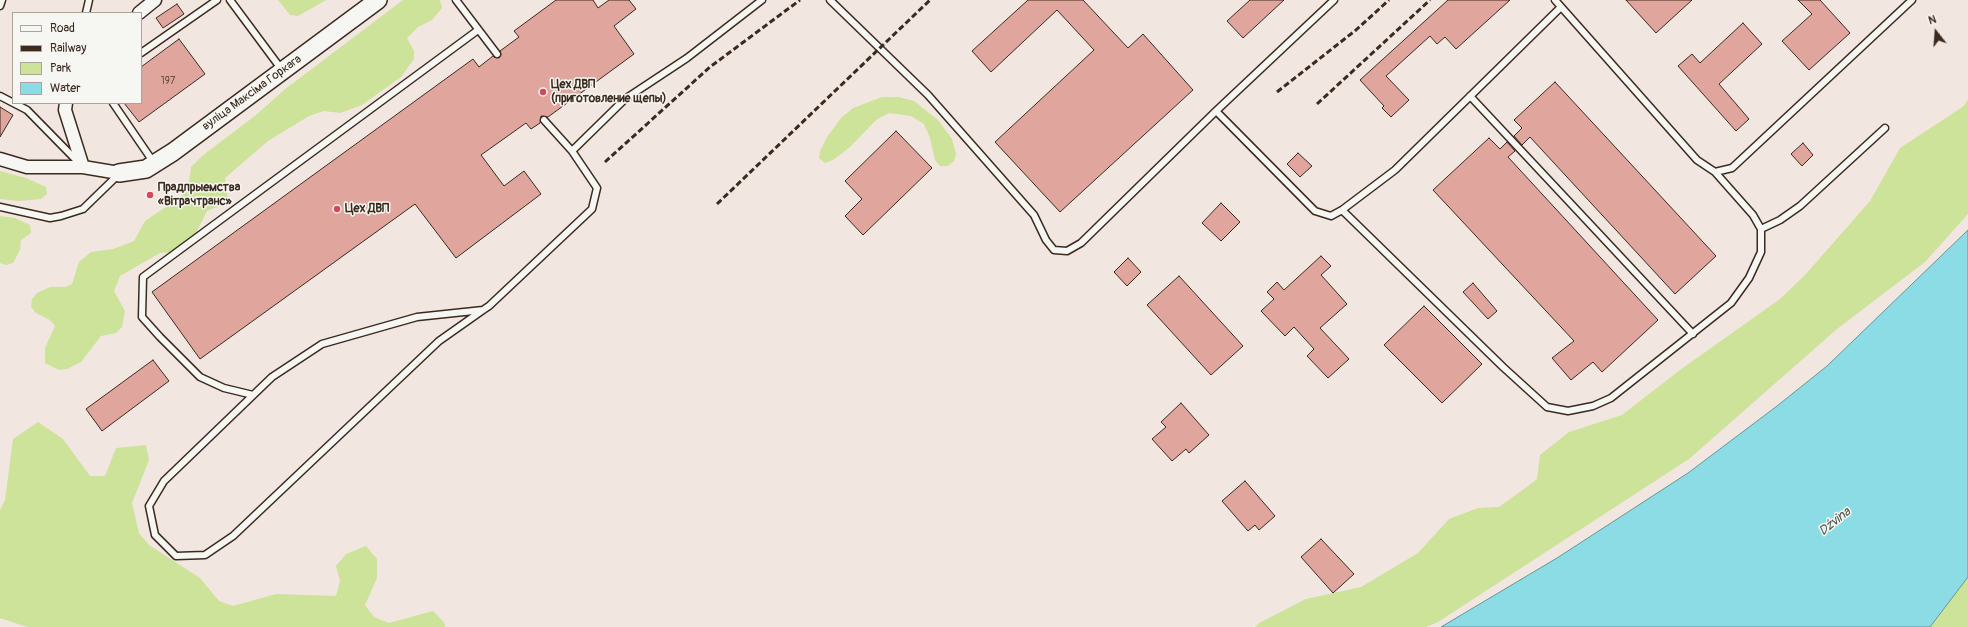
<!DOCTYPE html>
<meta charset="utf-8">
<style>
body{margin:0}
#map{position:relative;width:1968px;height:627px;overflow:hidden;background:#f2e6e1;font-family:Pangolin,sans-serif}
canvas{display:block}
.legend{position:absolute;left:12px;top:12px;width:130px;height:92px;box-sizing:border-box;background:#f6f6f2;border:1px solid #aba49d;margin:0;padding:5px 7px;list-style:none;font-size:12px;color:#3b2a1e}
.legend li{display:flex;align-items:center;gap:8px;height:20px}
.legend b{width:20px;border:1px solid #aba49d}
.north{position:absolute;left:1916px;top:12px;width:40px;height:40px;-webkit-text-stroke:3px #f6f6f2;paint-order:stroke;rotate:343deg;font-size:11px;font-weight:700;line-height:16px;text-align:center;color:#3b2a1e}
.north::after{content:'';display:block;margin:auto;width:14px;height:18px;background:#3b2a1e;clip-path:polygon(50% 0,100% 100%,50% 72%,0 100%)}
</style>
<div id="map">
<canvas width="1968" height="627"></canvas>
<ul class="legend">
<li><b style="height:5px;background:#f6f6f2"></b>Road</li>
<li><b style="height:5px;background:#3b2a1e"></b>Railway</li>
<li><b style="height:11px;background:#cce399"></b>Park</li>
<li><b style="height:11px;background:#8bdce4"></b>Water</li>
</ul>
<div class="north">N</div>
</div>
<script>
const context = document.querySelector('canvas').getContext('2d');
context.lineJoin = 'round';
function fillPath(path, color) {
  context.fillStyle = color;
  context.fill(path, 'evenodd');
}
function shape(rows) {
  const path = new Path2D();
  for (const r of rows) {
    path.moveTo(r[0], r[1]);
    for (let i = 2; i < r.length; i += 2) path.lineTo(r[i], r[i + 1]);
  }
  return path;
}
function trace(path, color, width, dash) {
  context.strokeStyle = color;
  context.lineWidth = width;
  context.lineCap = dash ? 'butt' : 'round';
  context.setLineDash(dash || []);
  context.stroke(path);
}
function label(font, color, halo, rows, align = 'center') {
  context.font = font + ' Pangolin,sans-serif';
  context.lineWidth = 3;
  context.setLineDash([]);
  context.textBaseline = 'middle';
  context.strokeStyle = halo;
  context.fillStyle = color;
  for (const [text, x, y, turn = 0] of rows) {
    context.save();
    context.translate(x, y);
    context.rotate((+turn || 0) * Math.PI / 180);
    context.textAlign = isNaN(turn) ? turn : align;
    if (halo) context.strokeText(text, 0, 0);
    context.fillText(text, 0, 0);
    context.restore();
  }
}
fillPath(shape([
 [278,0,326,0,298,16,290,15],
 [403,0,440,0,442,8,432,20,418,27,407,38,414,51,414,59,401,77,362,105,340,113,324,111,309,116,268,141,225,178,228,199,222,205,207,211,193,239,183,251,160,253,120,276,114,291,125,311,122,327,116,333,101,336,81,362,67,369,59,370,45,363,45,348,55,326,50,320,36,313,31,307,32,299,37,293,50,287,65,287,72,284,79,262,91,252,113,249,134,241,145,221,182,196,189,182,191,167,202,156,256,115,284,90],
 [882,97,899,97,914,101,938,120,952,139,956,154,954,161,948,166,940,166,935,160,930,138,924,124,911,116,889,113,876,120,850,147,833,160,825,163,819,158,820,151,827,137,841,118,853,108],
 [1968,99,1968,214,1925,262,1837,329,1689,459,1438,622,1426,627,1255,627,1259,623,1306,599,1361,587,1418,553,1449,519,1478,508,1499,507,1524,489,1537,479,1540,455,1569,432,1622,415,1680,370,1780,299,1805,275,1870,201,1900,148,1964,106],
 [0,171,26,178,46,187,47,194,41,199,18,201,0,199],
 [0,216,15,218,30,225,31,233,21,240,20,250,13,263,6,265,0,263],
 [38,422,63,439,90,476,105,476,116,448,146,445,149,460,132,503,139,533,149,545,200,578,219,601,233,606,276,594,336,596,340,581,336,566,346,554,366,546,377,559,377,578,365,605,374,617,389,623,433,611,444,622,445,627,27,627,0,618,0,510,5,500,13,439],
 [1968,577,1968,627,1930,627,1934,622]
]), '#cce399');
const water = shape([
 [1968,230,1968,577,1930,627,1441,627,1557,558,1688,473,1777,406,1827,366,1968,230]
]);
fillPath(water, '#8bdce4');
trace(water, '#6b9595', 1);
const building = shape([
 [556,0,593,0,598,8,609,0,629,0,636,9,614,26,634,54,548,117,541,116,540,123,531,129,526,123,481,155,504,186,524,171,541,194,456,258,415,204,200,359,152,292,473,59,479,67,493,56,499,58,501,55,500,51,519,37,514,31,556,0],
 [1028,0,1083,0,1128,48,1143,34,1193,90,1060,212,995,142,1094,50,1057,10,991,72,972,51,1028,0],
 [1250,0,1284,0,1243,38,1227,21,1250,0],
 [1448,0,1510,0,1456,49,1445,37,1437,44,1430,36,1386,76,1409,100,1391,117,1382,108,1384,106,1360,80,1448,0],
 [1626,0,1692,0,1656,33,1626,0],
 [1798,0,1820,0,1850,33,1809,70,1782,41,1812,14,1798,0],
 [177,4,184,14,163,28,156,18,177,4],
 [1743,23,1762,44,1719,84,1749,119,1736,131,1678,66,1692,54,1700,63,1743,23],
 [179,39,205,74,139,122,124,103,141,103,141,67,179,39],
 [1555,82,1716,256,1675,294,1530,137,1522,145,1514,136,1522,128,1514,120,1555,82],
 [0,107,13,115,0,137,0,107],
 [896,131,932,168,863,235,845,216,862,199,845,181,896,131],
 [1489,138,1500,149,1507,142,1515,151,1508,157,1658,320,1602,372,1593,362,1571,380,1552,358,1574,341,1433,190,1489,138],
 [1803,143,1813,155,1802,166,1791,154,1803,143],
 [1298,153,1312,166,1300,177,1287,164,1298,153],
 [1221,203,1240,222,1221,241,1202,223,1221,203],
 [1321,256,1331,266,1321,275,1347,304,1320,328,1349,359,1328,378,1307,356,1314,349,1294,327,1285,336,1261,311,1274,299,1267,292,1277,282,1284,290,1321,256],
 [1128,258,1141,272,1127,286,1114,272,1128,258],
 [1179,276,1243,346,1211,375,1147,305,1179,276],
 [1473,283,1497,311,1488,319,1463,292,1473,283],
 [1424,306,1482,364,1442,403,1384,345,1424,306],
 [153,360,169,381,102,431,86,409,153,360],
 [1181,403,1209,435,1189,453,1186,449,1172,461,1152,439,1166,427,1161,422,1181,403],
 [1245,481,1275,516,1259,530,1255,525,1248,531,1222,501,1245,481],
 [1321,539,1354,574,1333,593,1301,557,1321,539]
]);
fillPath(building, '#e0a69e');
trace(building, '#3b2a1e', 1);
const service = shape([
 [230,0,282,70],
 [456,0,497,54],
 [830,0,928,95,1034,215,1046,240,1054,250,1067,251,1081,243,1216,111,1334,0],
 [1555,0,1697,160,1715,172,1732,168,1912,0],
 [0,6,2,0],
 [86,13,89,0],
 [141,53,217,0],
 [0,96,27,110,79,163],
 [1470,96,1693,334],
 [113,103,154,163],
 [1216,111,1315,211,1331,216,1342,210,1395,170,1561,7],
 [544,120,572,151,625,99,687,58,762,0],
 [0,207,50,218,61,216,83,209,118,175],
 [1342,210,1503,367,1547,407,1568,411,1593,406,1611,398,1731,303,1749,278,1761,252,1761,229,1753,215,1715,172],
 [1761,229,1780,220,1800,206,1885,128],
 [483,310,417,317,322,344,272,377,164,481,149,506,155,535,176,556,205,555,233,536,439,341,483,310,489,306,592,209,597,188,572,151],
 [253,395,224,388,200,377,160,337,142,317,143,277,478,30]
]);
const minor = shape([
 [139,13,155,0],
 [66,103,65,110,83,167],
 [0,159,27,167,83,167,119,173]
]);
const secondary = shape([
 [119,173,146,169,173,152,378,0]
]);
trace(service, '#3b2a1e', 9);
trace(minor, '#3b2a1e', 15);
trace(secondary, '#3b2a1e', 20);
trace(service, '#f6f6f2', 6);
trace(minor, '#f6f6f2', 12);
trace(secondary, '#f6f6f2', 17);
trace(shape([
 [1277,92,1356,30,1389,0],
 [1317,104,1430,0],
 [605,162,710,67,800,0],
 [717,204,930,0]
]), '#3b2a1e', 3, [6, 3]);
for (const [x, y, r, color] of [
 [543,92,4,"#d1495b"],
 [150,195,4,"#d1495b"],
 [337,209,4,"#d1495b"]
]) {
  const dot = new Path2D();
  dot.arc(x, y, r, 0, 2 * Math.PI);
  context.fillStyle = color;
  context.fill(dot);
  trace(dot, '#f6f6f2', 1.5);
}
label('10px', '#64493e', null, [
 ["197",168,81]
]);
label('bold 12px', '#3b2a1e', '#f6f6f2', [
 ["Цех ДВП",551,85],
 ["(приготовление щепы)",551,99],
 ["Прадпрыемства",158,188],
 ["«Вітрачтранс»",158,202],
 ["Цех ДВП",345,209]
], 'left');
label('12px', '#3b2a1e', '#f6f6f2', [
 ["вуліца Максіма Горкага",252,93,-36]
]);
label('italic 13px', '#4f5650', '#f6f6f2', [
 ["Dźvina",1835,522,-39]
]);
</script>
